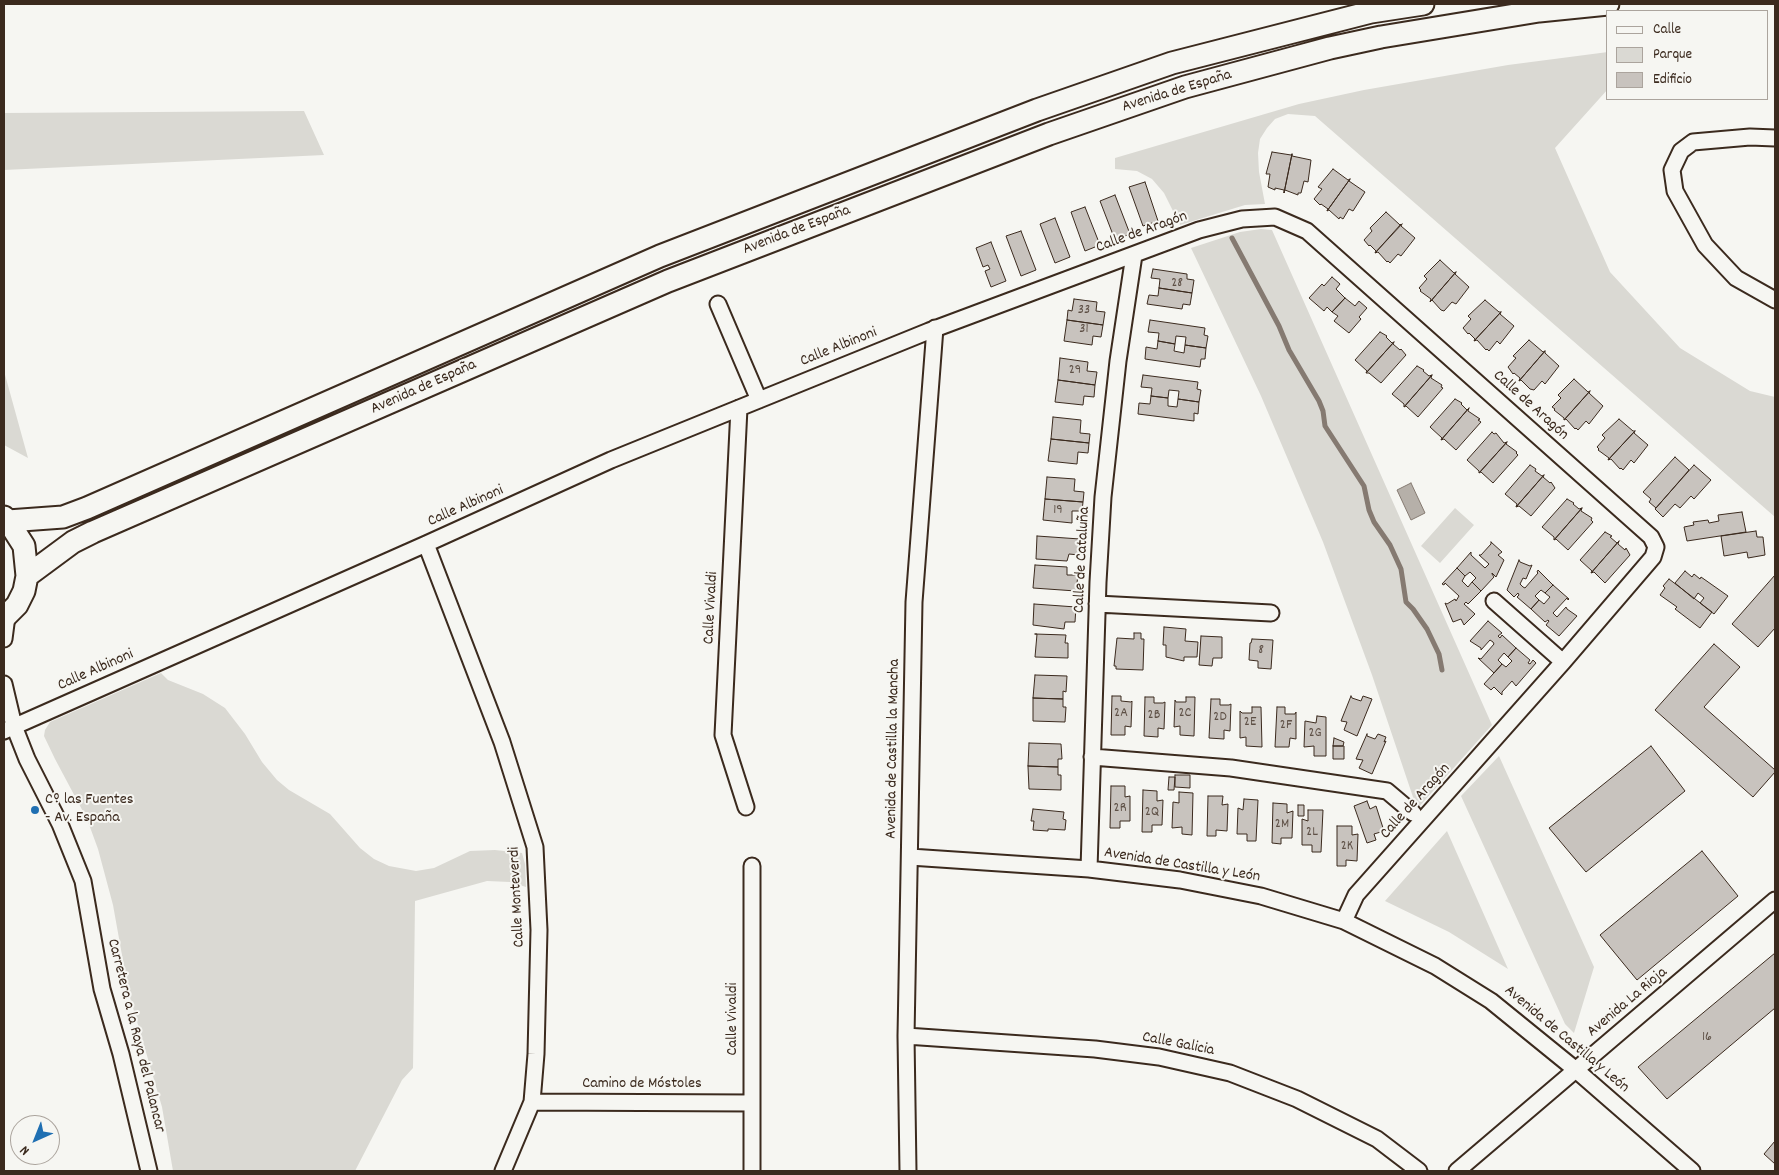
<!DOCTYPE html>
<meta charset="utf-8">
<style>
body{margin:0}
#map{position:relative;width:1779px;height:1175px;overflow:hidden;background:#f6f6f2;font-family:Dekko,sans-serif}
canvas{display:block}
.frame{position:absolute;inset:0;border:5px solid #3b2a1e;pointer-events:none}
.legend{position:absolute;left:1606px;top:10px;width:162px;height:90px;box-sizing:border-box;background:#f6f6f2;border:1px solid #aba49d;margin:0;padding:6px 9px;list-style:none;font-size:15px;color:#3b2a1e}
.legend li{display:flex;align-items:center;gap:10px;height:25px}
.legend b{width:25px;border:1px solid #aba49d}
.north{position:absolute;left:10px;top:1115px;width:50px;height:50px;box-sizing:border-box;background:#f6f6f2;border:1px solid #aba49d;border-radius:50%;rotate:224deg;font-size:14px;font-weight:700;line-height:20px;text-align:center;color:#3b2a1e}
.north::after{content:'';display:block;margin:auto;width:18px;height:22px;background:#1f6fb2;clip-path:polygon(50% 0,100% 100%,50% 72%,0 100%)}
</style>
<div id="map">
<canvas width="1779" height="1175"></canvas>
<div class="frame"></div>
<ul class="legend">
<li><b style="height:6px;background:#f6f6f2"></b>Calle</li>
<li><b style="height:14px;background:#dad9d3"></b>Parque</li>
<li><b style="height:14px;background:#c8c3be"></b>Edificio</li>
</ul>
<div class="north">N</div>
</div>
<script>
const context = document.querySelector('canvas').getContext('2d');
context.lineJoin = 'round';
function fillPath(path, color) {
  context.fillStyle = color;
  context.fill(path, 'evenodd');
}
function shape(rows) {
  const path = new Path2D();
  for (const r of rows) {
    path.moveTo(r[0], r[1]);
    for (let i = 2; i < r.length; i += 2) path.lineTo(r[i], r[i + 1]);
  }
  return path;
}
function trace(path, color, width, dash) {
  context.strokeStyle = color;
  context.lineWidth = width;
  context.lineCap = dash ? 'butt' : 'round';
  context.setLineDash(dash || []);
  context.stroke(path);
}
function label(font, color, halo, rows, align = 'center') {
  context.font = font + ' Dekko,sans-serif';
  context.lineWidth = 4;
  context.setLineDash([]);
  context.textBaseline = 'middle';
  context.strokeStyle = halo;
  context.fillStyle = color;
  for (const [text, x, y, turn = 0] of rows) {
    context.save();
    context.translate(x, y);
    context.rotate((+turn || 0) * Math.PI / 180);
    context.textAlign = isNaN(turn) ? turn : align;
    if (halo) context.strokeText(text, 0, 0);
    context.fillText(text, 0, 0);
    context.restore();
  }
}
fillPath(shape([
 [1608,52,1608,89,1555,148,1610,272,1680,348,1750,391,1775,397,1775,517,1315,116,1288,114,1275,119,1267,128,1260,139,1258,153,1259,172,1265,204,1245,205,1180,225,1164,193,1152,179,1137,171,1115,169,1115,158,1299,104,1364,90,1508,65],
 [304,111,324,155,4,170,4,113],
 [1261,229,1272,230,1492,725,1417,809,1372,675,1323,542,1261,396,1191,248,1240,232],
 [4,371,28,458,4,445],
 [1455,508,1474,525,1440,563,1421,546],
 [161,673,168,680,203,694,225,708,245,734,262,762,277,780,289,790,330,814,360,848,374,859,389,866,416,871,434,868,470,851,495,850,522,853,525,864,526,887,510,882,487,881,415,901,413,1068,402,1080,355,1171,173,1171,162,1107,129,994,113,905,98,849,87,819,55,759,44,736,45,730,50,722],
 [1499,756,1594,967,1574,1033,1565,1024,1461,796],
 [1447,831,1508,969,1449,932,1385,901]
]), '#dad9d3');
const water = shape([
 [1411,483,1425,513,1411,520,1397,490,1411,483]
]);
fillPath(water, '#b6b0a9');
trace(water, '#857a71', 1);
trace(shape([
 [1232,238,1279,326,1289,350,1319,401,1323,411,1325,426,1364,486,1369,510,1374,522,1390,545,1401,569,1406,602,1413,609,1427,629,1439,654,1442,670]
]), '#857a71', 5);
const building = shape([
 [1272,152,1291,155,1292,154,1284,193,1284,190,1275,188,1275,190,1268,187,1270,174,1266,174,1272,152],
 [1292,154,1292,156,1311,160,1308,182,1304,181,1301,193,1298,193,1298,195,1285,190,1284,193,1292,154],
 [1333,169,1348,180,1350,179,1327,211,1328,209,1321,204,1320,205,1314,199,1322,189,1318,187,1333,169],
 [1350,179,1349,181,1365,192,1353,211,1349,209,1343,219,1340,217,1339,219,1329,210,1327,211,1350,179],
 [1145,182,1158,221,1143,226,1129,187,1145,182],
 [1115,195,1130,234,1115,240,1100,201,1115,195],
 [1085,207,1100,245,1085,251,1071,212,1085,207],
 [1386,212,1400,225,1401,224,1375,253,1376,251,1370,245,1369,246,1364,240,1372,231,1370,228,1386,212],
 [1055,218,1070,257,1055,263,1040,224,1055,218],
 [1402,224,1401,226,1415,238,1401,256,1398,254,1390,263,1388,261,1387,262,1378,252,1375,253,1402,224],
 [1021,231,1036,270,1021,276,1006,236,1021,231],
 [991,242,1006,281,991,287,985,271,990,269,988,265,983,267,976,248,991,242],
 [1440,260,1454,273,1456,272,1430,302,1431,299,1420,291,1421,290,1419,288,1427,279,1424,276,1440,260],
 [1153,269,1187,274,1187,279,1194,280,1192,293,1159,288,1160,279,1151,278,1153,269],
 [1456,272,1455,274,1469,287,1456,304,1452,302,1444,311,1441,310,1432,300,1430,302,1456,272],
 [1332,277,1340,284,1336,289,1345,298,1332,312,1327,307,1324,311,1309,298,1322,284,1324,286,1332,277],
 [1159,288,1192,293,1190,305,1183,304,1182,309,1147,304,1149,295,1158,296,1159,288],
 [1345,298,1355,306,1359,301,1367,308,1359,317,1361,319,1349,333,1334,321,1338,316,1332,312,1345,298],
 [1074,299,1097,302,1096,311,1105,312,1103,325,1067,320,1068,310,1072,311,1074,299],
 [1485,300,1499,312,1501,312,1474,341,1475,339,1469,333,1468,334,1463,328,1471,319,1468,316,1485,300],
 [1501,312,1500,314,1514,326,1500,344,1497,341,1489,351,1487,349,1486,350,1477,340,1474,341,1501,312],
 [1067,320,1103,325,1101,337,1093,336,1092,345,1064,341,1067,320],
 [1150,320,1205,328,1204,335,1208,336,1206,348,1185,345,1186,337,1176,336,1175,344,1158,341,1159,333,1148,332,1150,320],
 [1380,332,1387,336,1386,337,1392,343,1394,342,1366,373,1367,371,1355,360,1380,332],
 [1529,340,1543,352,1545,351,1519,381,1520,378,1514,373,1513,374,1508,367,1516,358,1513,356,1529,340],
 [1158,341,1175,344,1174,351,1184,353,1185,345,1206,348,1205,359,1201,359,1200,367,1145,359,1146,347,1157,349,1158,341],
 [1394,342,1393,344,1400,350,1401,349,1406,355,1381,383,1369,373,1366,373,1394,342],
 [1545,351,1545,353,1559,366,1545,384,1542,381,1534,390,1530,389,1521,380,1519,381,1545,351],
 [1060,358,1088,362,1087,371,1097,372,1095,385,1058,380,1060,358],
 [1417,366,1424,370,1423,371,1429,376,1432,375,1404,407,1404,404,1392,394,1417,366],
 [1143,375,1198,382,1197,389,1201,390,1199,402,1178,399,1179,391,1169,390,1168,398,1151,396,1152,388,1141,387,1143,375],
 [1432,375,1431,378,1442,385,1441,387,1443,388,1418,417,1406,406,1404,407,1432,375],
 [1574,379,1588,392,1590,391,1564,420,1564,418,1554,410,1555,409,1552,407,1561,398,1558,395,1574,379],
 [1058,380,1095,385,1094,397,1084,396,1083,405,1055,402,1058,380],
 [1590,391,1589,393,1603,406,1589,424,1586,421,1578,430,1576,428,1575,429,1566,419,1564,420,1590,391],
 [1151,396,1168,398,1168,406,1177,407,1178,399,1199,402,1198,414,1194,413,1194,421,1138,414,1139,403,1150,404,1151,396],
 [1455,399,1462,403,1461,404,1467,410,1469,408,1441,440,1442,438,1430,427,1455,399],
 [1469,408,1468,411,1480,419,1478,420,1481,422,1456,450,1444,439,1441,440,1469,408],
 [1053,417,1081,420,1080,433,1090,434,1089,443,1051,439,1053,417],
 [1619,419,1633,431,1635,431,1608,460,1609,458,1598,450,1599,449,1597,447,1605,438,1602,435,1619,419],
 [1635,431,1634,433,1648,445,1634,463,1631,460,1623,470,1621,468,1620,469,1611,459,1608,460,1635,431],
 [1492,432,1494,434,1496,433,1504,443,1507,442,1479,473,1479,471,1467,460,1492,432],
 [1051,439,1089,443,1088,453,1078,452,1077,464,1048,461,1051,439],
 [1507,442,1506,444,1517,452,1516,453,1518,455,1493,483,1481,472,1479,473,1507,442],
 [1675,457,1689,470,1656,508,1649,502,1651,499,1643,492,1675,457],
 [1530,465,1536,469,1535,471,1542,476,1544,475,1516,507,1517,504,1505,494,1530,465],
 [1694,465,1711,480,1694,499,1691,496,1680,508,1675,504,1663,517,1655,509,1694,465],
 [1544,475,1543,477,1550,483,1551,482,1555,488,1531,516,1519,506,1516,507,1544,475],
 [1047,477,1075,479,1074,491,1084,492,1083,502,1045,499,1047,477],
 [1045,499,1083,502,1082,511,1072,511,1072,523,1043,520,1045,499],
 [1567,499,1574,503,1573,504,1579,509,1582,508,1554,540,1554,537,1542,527,1567,499],
 [1582,508,1581,511,1592,518,1591,520,1593,522,1568,550,1556,539,1554,540,1582,508],
 [1742,512,1746,532,1687,541,1684,527,1694,525,1693,522,1708,520,1709,523,1719,521,1718,515,1742,512],
 [1756,531,1757,537,1763,537,1765,555,1748,558,1747,552,1724,556,1721,536,1756,531],
 [1605,532,1612,536,1610,537,1617,543,1619,541,1591,573,1592,571,1580,560,1605,532],
 [1037,536,1080,539,1079,555,1069,554,1067,561,1036,559,1037,536],
 [1619,541,1618,544,1625,550,1626,548,1630,555,1605,583,1594,572,1591,573,1619,541],
 [1491,542,1502,552,1498,555,1504,560,1496,577,1492,573,1492,574,1494,577,1481,591,1472,582,1476,578,1470,572,1465,576,1457,568,1471,552,1471,555,1485,568,1489,564,1479,555,1481,555,1491,544,1491,542],
 [1519,560,1520,562,1530,566,1532,565,1526,579,1523,578,1520,584,1523,587,1525,588,1538,573,1537,572,1538,570,1553,585,1545,593,1541,590,1535,596,1539,600,1531,609,1517,597,1519,595,1518,593,1514,597,1507,590,1519,560],
 [1035,565,1067,567,1067,575,1078,575,1076,591,1033,588,1035,565],
 [1457,568,1465,576,1462,581,1468,587,1472,582,1481,591,1468,604,1466,602,1464,604,1475,614,1464,625,1461,619,1453,622,1445,603,1447,604,1455,599,1456,601,1459,596,1445,583,1444,585,1442,584,1457,568],
 [1685,571,1692,577,1694,574,1700,579,1701,577,1728,596,1714,614,1700,603,1704,598,1698,593,1694,599,1675,583,1685,571],
 [1775,575,1775,628,1758,647,1732,624,1775,575],
 [1669,579,1712,612,1700,628,1675,609,1677,607,1660,595,1665,588,1663,586,1669,579],
 [1553,585,1569,599,1568,600,1567,598,1553,613,1557,617,1566,607,1567,609,1577,616,1559,636,1546,625,1549,621,1548,620,1545,622,1531,609,1539,600,1544,604,1550,597,1545,593,1553,585],
 [1034,604,1076,607,1075,622,1065,622,1064,629,1033,625,1034,604],
 [1488,621,1502,633,1498,636,1500,638,1502,635,1516,648,1508,657,1504,653,1498,660,1502,664,1494,673,1478,658,1481,659,1494,644,1493,642,1490,640,1481,650,1481,648,1470,641,1488,621],
 [1164,627,1186,629,1185,641,1198,642,1197,657,1184,657,1184,661,1166,657,1166,645,1163,645,1164,627],
 [1134,633,1141,633,1141,639,1144,639,1143,670,1116,669,1116,666,1114,666,1117,638,1134,639,1134,633],
 [1035,634,1066,635,1065,643,1068,643,1068,658,1035,657,1037,634,1035,634],
 [1201,636,1222,637,1222,658,1213,658,1212,666,1199,665,1201,636],
 [1252,639,1273,640,1271,669,1258,668,1258,661,1249,660,1250,643,1251,643,1252,639],
 [1714,644,1740,667,1704,707,1775,770,1775,772,1753,797,1655,710,1714,644],
 [1516,648,1530,660,1528,663,1530,664,1533,660,1536,663,1516,686,1512,681,1502,692,1502,695,1494,687,1491,690,1484,684,1502,664,1506,667,1512,661,1508,657,1516,648],
 [1035,675,1067,676,1066,692,1063,691,1063,699,1033,698,1035,675],
 [1112,696,1121,696,1121,701,1131,702,1132,701,1131,727,1125,726,1125,735,1111,735,1112,696],
 [1351,696,1352,698,1361,701,1363,696,1372,699,1357,736,1344,730,1347,722,1341,721,1351,696],
 [1145,697,1154,697,1154,703,1163,703,1165,702,1164,729,1158,728,1158,737,1144,736,1145,697],
 [1186,697,1195,697,1194,736,1180,735,1180,726,1174,727,1175,700,1176,702,1186,702,1186,697],
 [1033,698,1063,699,1063,707,1066,707,1065,722,1033,721,1033,698],
 [1211,699,1220,699,1220,705,1229,705,1231,704,1230,731,1224,730,1224,739,1209,738,1211,699],
 [1252,707,1261,707,1262,747,1246,746,1246,737,1240,738,1240,711,1242,713,1252,713,1252,707],
 [1277,707,1285,707,1285,714,1295,714,1296,712,1296,739,1290,738,1289,747,1275,747,1277,707],
 [1317,716,1326,717,1326,756,1314,756,1314,746,1304,747,1305,721,1316,723,1317,716],
 [1367,734,1367,736,1375,739,1378,734,1386,737,1384,742,1386,741,1372,774,1359,768,1363,760,1356,759,1367,734],
 [1334,738,1344,742,1343,746,1333,746,1334,738],
 [1029,743,1061,744,1062,759,1058,759,1058,767,1028,766,1029,743],
 [1333,746,1344,746,1344,759,1333,759,1333,746],
 [1651,746,1685,791,1586,872,1549,828,1651,746],
 [1028,766,1058,767,1058,775,1061,775,1061,790,1029,789,1028,766],
 [1175,775,1190,775,1190,788,1175,787,1175,775],
 [1169,777,1175,777,1174,790,1168,790,1169,777],
 [1111,786,1125,786,1125,797,1130,796,1130,821,1120,821,1120,828,1110,828,1111,786],
 [1143,790,1157,791,1157,801,1163,800,1162,825,1152,825,1152,832,1142,832,1143,790],
 [1179,792,1193,793,1192,835,1182,834,1182,827,1172,828,1173,802,1179,803,1179,792],
 [1208,796,1223,796,1222,805,1228,804,1227,831,1216,830,1216,836,1207,836,1208,796],
 [1244,799,1258,800,1256,841,1247,841,1247,834,1237,834,1238,808,1243,810,1244,799],
 [1367,801,1370,809,1376,806,1384,831,1374,834,1376,840,1367,843,1354,806,1367,801],
 [1273,803,1287,804,1287,813,1293,811,1292,838,1281,838,1281,844,1272,843,1273,803],
 [1298,805,1304,805,1304,816,1298,816,1298,805],
 [1033,809,1064,812,1063,819,1066,820,1065,830,1048,829,1048,831,1033,830,1034,821,1031,821,1033,809],
 [1308,810,1323,810,1321,852,1312,852,1312,845,1302,845,1302,819,1308,821,1308,810],
 [1337,826,1352,826,1352,835,1358,834,1357,861,1346,860,1346,866,1337,866,1337,826],
 [1702,851,1738,896,1637,980,1600,935,1702,851],
 [1775,953,1775,1008,1667,1099,1638,1067,1775,953],
 [1775,1141,1775,1164,1764,1154,1775,1141]
]);
fillPath(building, '#c8c3be');
trace(building, '#3b2a1e', 1);
const street = shape([
 [1775,138,1750,137,1693,142,1681,151,1672,170,1675,191,1705,245,1736,278,1775,300],
 [718,304,759,400],
 [739,408,723,735,746,807],
 [426,544,502,742,535,847,539,930,536,1054,532,1102,503,1171],
 [1494,601,1563,662],
 [1097,604,1271,613],
 [4,639,7,616],
 [4,684,14,726,27,759,60,824,83,881,102,989,121,1054,149,1171],
 [4,731,426,544,611,460,929,331,1199,230,1242,219,1275,217,1307,231,1651,537,1656,547,1653,557,1563,662,1356,895,1344,921],
 [1092,757,1231,768,1387,791,1413,813],
 [910,857,1089,869,1180,880,1261,896,1344,921,1435,966,1491,1001,1576,1070,1692,1171],
 [752,866,752,1171],
 [1089,869,1098,582,1103,497,1118,361,1134,255],
 [906,1036,1095,1049,1159,1057,1230,1073,1297,1099,1377,1139,1419,1171],
 [532,1102,752,1103],
 [908,1171,906,1036,914,602,935,328],
 [1457,1171,1775,900]
]);
const secondary = shape([
 [4,517,8,521,24,546,27,576,24,591,17,605,4,618],
 [8,521,63,517,87,508,660,256,1037,110,1172,63,1371,12,1423,4],
 [27,576,73,542,93,532,668,281,1049,134,1185,87,1330,48,1381,37,1539,11,1608,4]
]);
trace(street, '#3b2a1e', 19);
trace(secondary, '#3b2a1e', 25);
trace(street, '#f6f6f2', 15);
trace(secondary, '#f6f6f2', 21);
for (const [x, y, r, color] of [
 [35,810,5,"#1f6fb2"]
]) {
  const dot = new Path2D();
  dot.arc(x, y, r, 0, 2 * Math.PI);
  context.fillStyle = color;
  context.fill(dot);
  trace(dot, '#f6f6f2', 2);
}
label('14px', '#5e5046', null, [
 ["28",1177,284],
 ["33",1084,311],
 ["31",1084,330],
 ["29",1075,371],
 ["19",1058,511],
 ["8",1261,651],
 ["2A",1121,714],
 ["2C",1185,714],
 ["2B",1154,716],
 ["2D",1220,718],
 ["2E",1250,723],
 ["2F",1286,726],
 ["2G",1315,734],
 ["2R",1120,809],
 ["2Q",1152,813],
 ["2M",1282,825],
 ["2L",1312,833],
 ["2K",1347,847],
 ["16",1707,1038]
]);
label('16px', '#3b2a1e', '#f6f6f2', [
 ["Avenida de España",1177,92,-17],
 ["Avenida de España",797,231,-21],
 ["Calle de Aragón",1142,233,-20],
 ["Calle Albinoni",839,348,-22],
 ["Avenida de España",424,388,-24],
 ["Calle de Aragón",1530,406,42],
 ["Calle Albinoni",466,507,-24],
 ["Calle de Cataluña",1083,560,-87],
 ["Calle Vivaldi",712,608,-87],
 ["Calle Albinoni",96,671,-24],
 ["Avenida de Castilla la Mancha",894,749,-89],
 ["Calle de Aragón",1416,802,-48],
 ["Avenida de Castilla y León",1182,866,9],
 ["Calle Monteverdi",518,897,-93],
 ["Avenida La Rioja",1628,1003,-40],
 ["Calle Vivaldi",734,1019,-90],
 ["Carretera a la Raya del Palancar",135,1036,76],
 ["Avenida de Castilla y León",1566,1040,40],
 ["Calle Galicia",1178,1045,11],
 ["Camino de Móstoles",642,1085]
]);
label('16px', '#3b2a1e', '#f6f6f2', [
 ["Cº las Fuentes",45,801],
 ["- Av. España",45,819]
], 'left');
</script>
